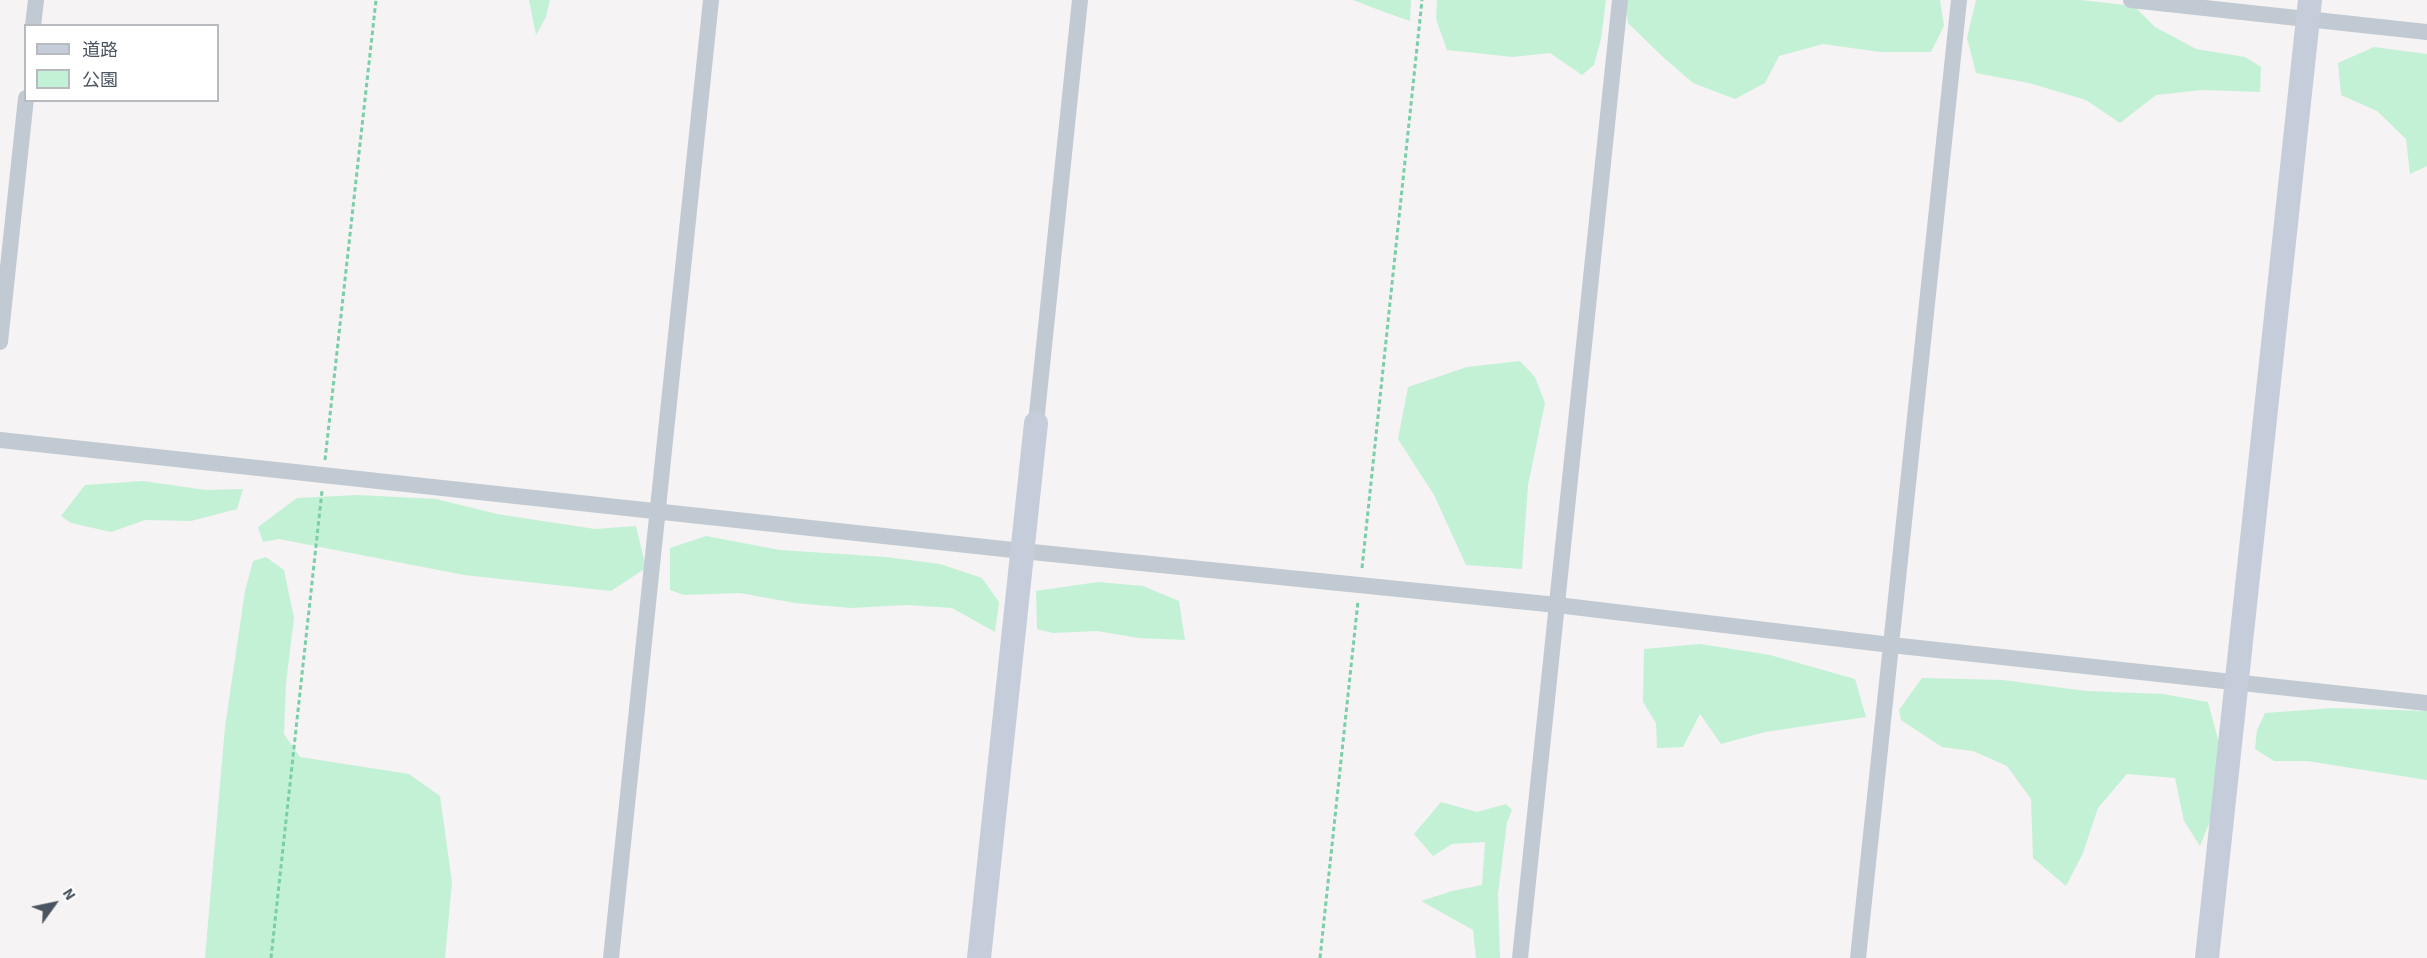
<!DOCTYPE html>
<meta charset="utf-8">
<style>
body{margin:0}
#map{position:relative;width:2427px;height:958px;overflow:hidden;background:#f5f3f3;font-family:"Source Sans 3","Noto Sans JP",sans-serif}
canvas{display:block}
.legend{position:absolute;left:24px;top:24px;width:195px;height:78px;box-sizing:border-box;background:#fff;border:2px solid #b7bbc0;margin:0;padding:8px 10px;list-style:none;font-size:18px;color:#4a5561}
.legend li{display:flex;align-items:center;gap:12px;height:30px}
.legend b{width:30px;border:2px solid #b7bbc0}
.north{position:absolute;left:24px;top:874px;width:60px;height:60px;-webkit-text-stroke:4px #fff;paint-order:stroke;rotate:57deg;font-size:16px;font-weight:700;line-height:24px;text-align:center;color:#4a5561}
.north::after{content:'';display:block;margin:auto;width:21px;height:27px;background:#4a5561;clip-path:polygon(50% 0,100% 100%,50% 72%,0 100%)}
</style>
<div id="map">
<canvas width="2427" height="958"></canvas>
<ul class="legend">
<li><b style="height:8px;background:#c4cdd9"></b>道路</li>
<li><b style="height:16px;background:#c3f1d6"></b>公園</li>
</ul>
<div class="north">N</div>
</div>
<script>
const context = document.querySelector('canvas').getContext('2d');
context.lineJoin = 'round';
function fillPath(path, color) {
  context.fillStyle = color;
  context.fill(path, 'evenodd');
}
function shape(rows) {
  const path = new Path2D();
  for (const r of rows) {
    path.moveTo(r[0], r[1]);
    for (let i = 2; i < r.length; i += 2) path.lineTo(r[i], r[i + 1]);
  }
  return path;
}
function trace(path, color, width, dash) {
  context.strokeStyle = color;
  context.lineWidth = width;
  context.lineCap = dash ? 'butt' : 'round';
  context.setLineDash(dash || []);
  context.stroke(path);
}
fillPath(shape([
 [529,0,550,0,546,17,536,35],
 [1353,0,1411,0,1410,21,1387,13],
 [1437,0,1606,0,1601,39,1594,65,1582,75,1550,53,1513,57,1447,50,1436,19],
 [1624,0,1940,0,1944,26,1931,52,1880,52,1823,44,1779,56,1765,83,1735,99,1693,83,1663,57,1628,23],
 [1976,0,2081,0,2134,6,2155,27,2196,49,2245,57,2261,67,2260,92,2202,90,2156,95,2120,123,2086,100,2029,83,1976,73,1967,38],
 [2374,47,2427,54,2427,166,2410,174,2406,139,2377,111,2341,95,2338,63],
 [1520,361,1535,377,1545,403,1528,485,1522,569,1466,565,1434,495,1398,439,1408,387,1467,367],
 [143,481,206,490,243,489,237,509,191,521,145,520,111,532,71,523,61,516,85,485],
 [358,495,436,499,497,514,595,529,636,526,646,568,611,591,464,575,279,539,263,542,258,527,297,498],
 [706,536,780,550,886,557,940,564,982,578,999,602,995,632,952,608,906,605,851,608,795,603,740,593,684,595,670,590,670,548],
 [266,557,284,570,294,618,286,683,284,734,300,757,409,774,440,796,452,882,445,958,205,958,225,727,245,591,253,561],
 [1098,582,1143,586,1179,601,1185,640,1139,638,1097,631,1053,633,1037,629,1036,591],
 [1700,644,1770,655,1855,679,1866,717,1765,732,1721,744,1700,714,1683,747,1657,748,1656,723,1643,702,1644,649],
 [1922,678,2003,680,2086,691,2163,694,2208,702,2221,751,2216,806,2200,846,2184,821,2175,778,2127,774,2098,808,2083,853,2066,886,2033,858,2031,799,2007,766,1973,751,1942,747,1901,720,1899,710],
 [2334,708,2427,711,2427,780,2307,761,2274,761,2255,749,2257,730,2265,713],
 [1441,802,1477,812,1506,804,1512,810,1507,822,1498,894,1500,958,1476,958,1473,930,1421,901,1452,891,1482,885,1485,842,1452,844,1433,856,1414,834]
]), '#c3f1d6');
trace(shape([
 [325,460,376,0],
 [1362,568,1422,0],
 [271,958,322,491],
 [1320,958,1358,601]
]), '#7acfa8', 3, [4.5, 3]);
trace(shape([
 [2131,0,2427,32],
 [33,26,36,0],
 [0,342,26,98],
 [1036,423,1080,0],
 [0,440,1022,551,1557,605,1891,645,2427,703],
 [611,958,711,0],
 [1520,958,1620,0],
 [1858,958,1959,0]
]), '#c1c9d2', 16);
trace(shape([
 [979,958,1036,423],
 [2207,958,2310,0]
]), '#c4cdd9', 24);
</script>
